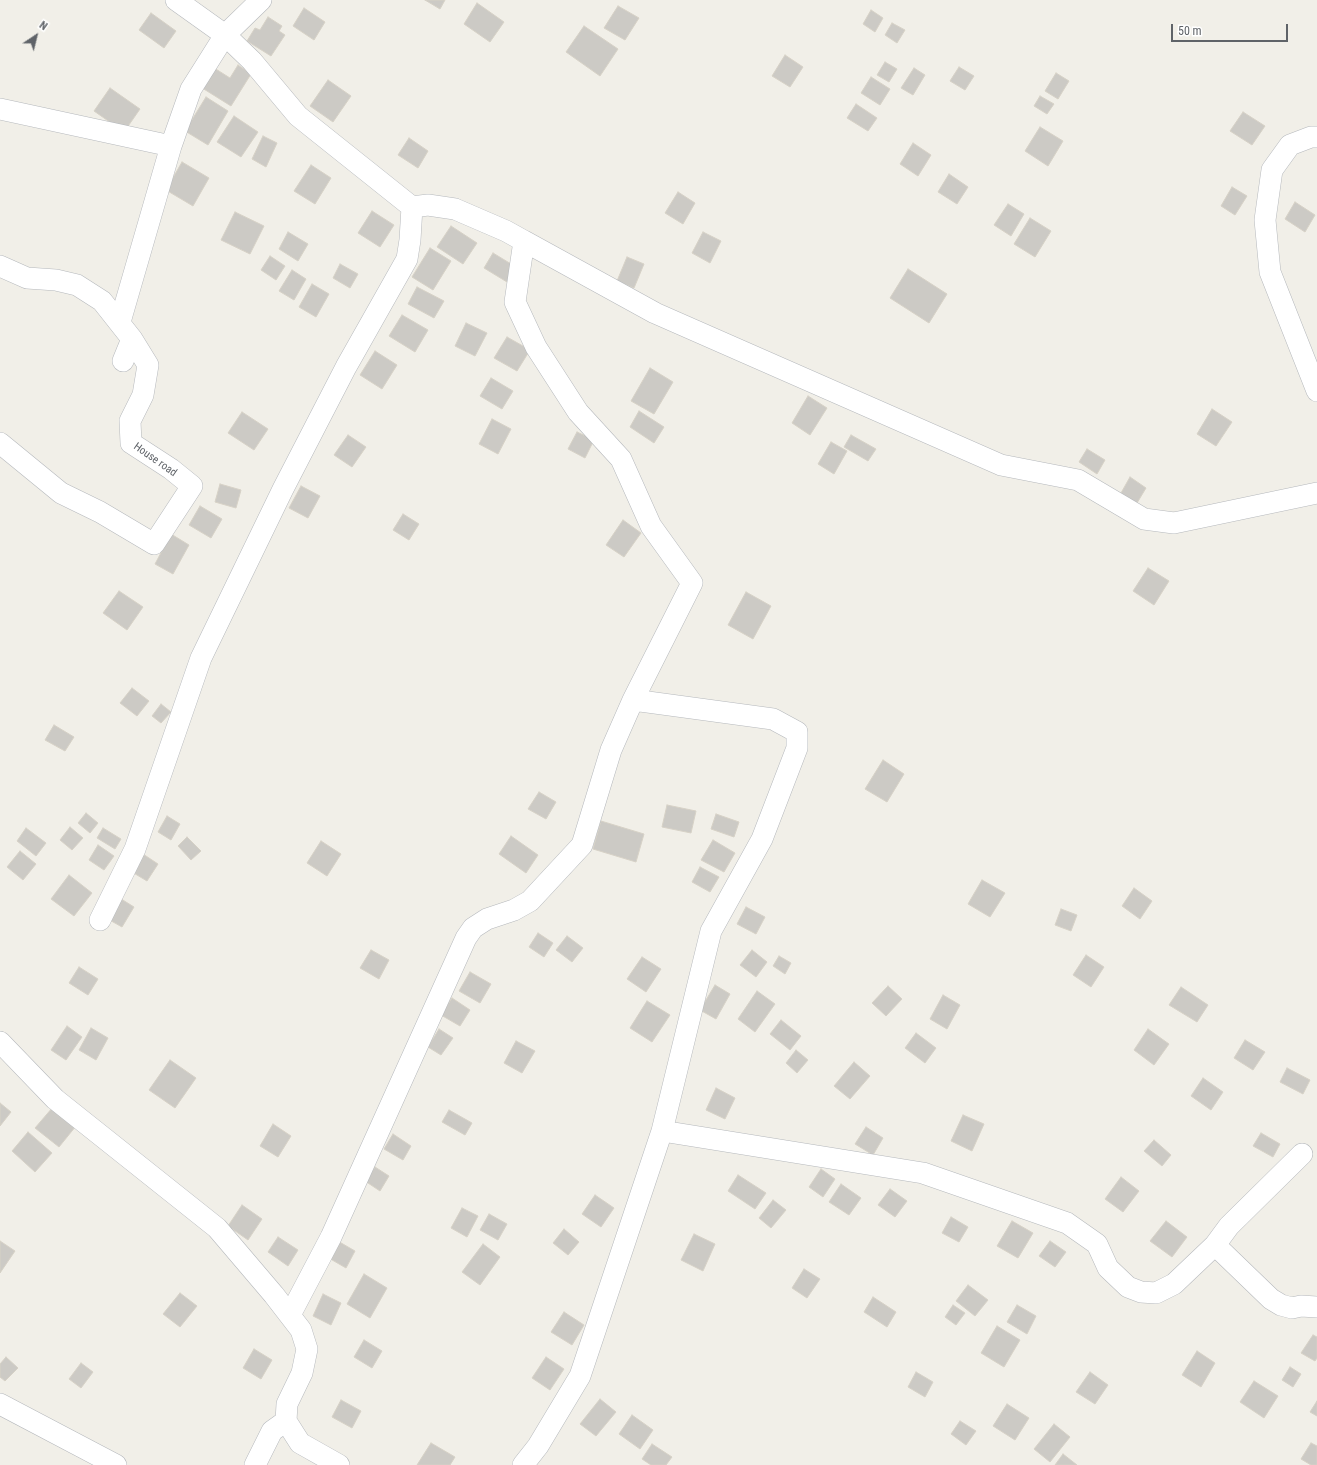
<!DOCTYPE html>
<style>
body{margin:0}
#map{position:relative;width:1317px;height:1465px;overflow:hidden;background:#f1efe8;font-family:"Roboto Condensed",sans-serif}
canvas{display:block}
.north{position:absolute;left:16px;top:16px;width:40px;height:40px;-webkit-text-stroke:3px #fff;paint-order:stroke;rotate:35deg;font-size:11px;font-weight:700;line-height:16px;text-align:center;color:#5f6368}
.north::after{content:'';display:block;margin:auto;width:14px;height:18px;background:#5f6368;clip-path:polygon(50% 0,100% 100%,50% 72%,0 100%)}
.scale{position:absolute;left:1171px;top:24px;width:117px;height:18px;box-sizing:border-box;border:2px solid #5f6368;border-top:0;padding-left:5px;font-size:12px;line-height:14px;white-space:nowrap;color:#5f6368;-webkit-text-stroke:3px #fff;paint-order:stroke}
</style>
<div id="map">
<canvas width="1317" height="1465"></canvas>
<div class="north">N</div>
<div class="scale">50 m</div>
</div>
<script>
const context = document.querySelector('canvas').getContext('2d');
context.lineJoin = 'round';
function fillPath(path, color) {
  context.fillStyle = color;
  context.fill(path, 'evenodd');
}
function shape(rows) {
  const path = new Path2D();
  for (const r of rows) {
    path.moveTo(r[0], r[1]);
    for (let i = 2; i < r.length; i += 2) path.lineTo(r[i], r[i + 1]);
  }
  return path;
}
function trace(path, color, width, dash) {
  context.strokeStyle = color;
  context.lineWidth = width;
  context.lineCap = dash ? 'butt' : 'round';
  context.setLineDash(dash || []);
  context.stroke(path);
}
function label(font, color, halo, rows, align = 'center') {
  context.font = font + ' "Roboto Condensed",sans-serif';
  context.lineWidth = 3.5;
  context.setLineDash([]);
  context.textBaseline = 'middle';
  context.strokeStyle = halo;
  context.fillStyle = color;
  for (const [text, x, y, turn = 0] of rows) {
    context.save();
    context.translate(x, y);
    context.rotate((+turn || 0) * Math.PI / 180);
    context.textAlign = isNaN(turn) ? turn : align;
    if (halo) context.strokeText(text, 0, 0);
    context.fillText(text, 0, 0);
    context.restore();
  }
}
const building = shape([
 [425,0,445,0,440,9,425,0],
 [477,3,504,22,490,42,464,24,477,3],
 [618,6,639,18,625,40,604,28,618,6],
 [304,8,325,22,314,40,293,26,304,8],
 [871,10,883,18,875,32,863,24,871,10],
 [151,13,176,31,164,48,139,30,151,13],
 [268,17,282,26,279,31,285,35,271,56,247,41,255,28,260,30,268,17],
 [892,23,905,30,897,43,885,35,892,23],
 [584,26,618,49,600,76,566,52,584,26],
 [785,55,803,67,790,87,772,76,785,55],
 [885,62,897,69,889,82,877,75,885,62],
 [238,65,251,74,231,106,199,86,211,66,230,78,238,65],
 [959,67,974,76,965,90,950,81,959,67],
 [914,68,925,75,913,95,901,88,914,68],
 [1056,73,1069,81,1058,99,1045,91,1056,73],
 [871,77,890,89,880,105,861,93,871,77],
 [328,80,351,96,333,122,310,106,328,80],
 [110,88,140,109,124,132,94,111,110,88],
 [1040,96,1054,104,1047,114,1034,106,1040,96],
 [206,97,228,111,208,145,185,131,206,97],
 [856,104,877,118,868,131,847,118,856,104],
 [1243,112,1265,126,1252,145,1230,131,1243,112],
 [234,116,258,132,241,157,217,142,234,116],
 [1040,127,1063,141,1048,166,1025,151,1040,127],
 [263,136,277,143,266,167,252,159,263,136],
 [409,138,428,151,418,168,398,155,409,138],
 [913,143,931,155,918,176,900,164,913,143],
 [182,162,209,178,193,206,166,190,182,162],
 [311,165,331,178,315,204,294,191,311,165],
 [949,174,968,187,957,204,938,192,949,174],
 [1232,187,1247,196,1235,215,1221,206,1232,187],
 [678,192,695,203,683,224,665,213,678,192],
 [1295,202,1315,215,1305,232,1285,219,1295,202],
 [1008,204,1024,214,1011,236,994,225,1008,204],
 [372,211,394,225,380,247,358,233,372,211],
 [235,212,264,226,250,254,221,240,235,212],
 [1030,218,1051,231,1035,257,1014,244,1030,218],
 [451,226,477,243,463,264,437,247,451,226],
 [288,232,308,244,298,261,279,249,288,232],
 [703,232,721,241,710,263,692,253,703,232],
 [430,248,451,261,433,290,412,277,430,248],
 [493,253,516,267,507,282,484,268,493,253],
 [270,256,285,266,276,280,261,270,270,256],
 [627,257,644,264,634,288,617,281,627,257],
 [340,264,358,274,350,288,333,278,340,264],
 [908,269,947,294,929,323,890,298,908,269],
 [292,270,306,279,294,300,279,291,292,270],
 [312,284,329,294,316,317,299,307,312,284],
 [417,287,444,301,434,318,408,304,417,287],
 [402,315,428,330,415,352,389,336,402,315],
 [466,323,487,333,475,356,455,346,466,323],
 [507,337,530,350,517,371,494,358,507,337],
 [375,351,397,365,382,389,360,375,375,351],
 [650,368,673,382,654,414,631,401,650,368],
 [491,378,513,391,502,409,480,396,491,378],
 [808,396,827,408,810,435,792,423,808,396],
 [1212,409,1232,422,1216,446,1197,434,1212,409],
 [639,411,664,427,654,443,630,427,639,411],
 [242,412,268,429,254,450,228,433,242,412],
 [492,419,511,429,498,454,479,444,492,419],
 [577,432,594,440,585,458,568,449,577,432],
 [348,435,366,447,352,467,334,455,348,435],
 [851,435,876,449,868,461,844,447,851,435],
 [831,442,847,451,834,474,818,464,831,442],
 [1087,449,1105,460,1097,474,1079,462,1087,449],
 [1130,477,1146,488,1137,503,1121,493,1130,477],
 [220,484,241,490,236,508,215,502,220,484],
 [301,486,320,496,308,518,289,508,301,486],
 [200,506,222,519,211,538,189,525,200,506],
 [403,514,419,524,409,540,393,530,403,514],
 [623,520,641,533,624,557,606,545,623,520],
 [171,534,189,545,173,574,155,564,171,534],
 [1148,568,1169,581,1154,605,1133,591,1148,568],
 [119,591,143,607,127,630,103,613,119,591],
 [746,592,771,606,753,639,728,625,746,592],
 [132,688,149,701,137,716,120,703,132,688],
 [161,704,171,712,161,723,152,716,161,704],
 [54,725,74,737,65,751,45,740,54,725],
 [883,760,904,774,887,802,865,789,883,760],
 [539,792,556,802,546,819,528,809,539,792],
 [667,805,696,811,691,833,662,827,667,805],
 [86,813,98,823,90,833,78,823,86,813],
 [716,814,739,822,734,837,711,829,716,814],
 [167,816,180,824,171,840,158,832,167,816],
 [601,821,644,834,636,862,593,849,601,821],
 [70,827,83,838,72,850,60,840,70,827],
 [26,828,46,843,36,856,17,841,26,828],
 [103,828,121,839,115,849,97,838,103,828],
 [511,836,538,855,526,873,499,854,511,836],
 [187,837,201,851,191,860,178,846,187,837],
 [713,840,735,853,724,872,701,860,713,840],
 [321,841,341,854,327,876,307,863,321,841],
 [98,845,114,856,104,870,89,860,98,845],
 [20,851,36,864,23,880,7,867,20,851],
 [143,854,158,864,147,881,132,872,143,854],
 [700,867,719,877,710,892,692,882,700,867],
 [69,875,92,893,74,916,51,899,69,875],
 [982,880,1005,893,990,917,968,904,982,880],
 [1134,888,1152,901,1140,919,1122,906,1134,888],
 [118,897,134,907,122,927,106,918,118,897],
 [746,907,765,917,756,934,737,924,746,907],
 [1061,909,1077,915,1071,931,1055,925,1061,909],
 [538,933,553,943,544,957,529,947,538,933],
 [567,936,583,948,572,962,556,950,567,936],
 [371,950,389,960,379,979,360,968,371,950],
 [752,950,767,962,756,977,740,965,752,950],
 [1086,955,1104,967,1091,987,1073,975,1086,955],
 [779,956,791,963,785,974,773,966,779,956],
 [642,957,661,969,646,992,627,979,642,957],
 [79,967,98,979,88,995,69,983,79,967],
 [470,972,491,984,480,1003,459,991,470,972],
 [715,985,730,994,716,1019,700,1010,715,985],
 [888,986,902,999,886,1016,872,1003,888,986],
 [1181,987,1208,1005,1197,1022,1169,1005,1181,987],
 [757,991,775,1004,755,1032,738,1019,757,991],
 [943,995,960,1005,947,1029,930,1019,943,995],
 [452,998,470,1010,460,1026,441,1015,452,998],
 [647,1001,670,1015,652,1042,630,1028,647,1001],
 [781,1020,801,1036,790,1050,770,1034,781,1020],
 [67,1026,82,1037,66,1060,51,1050,67,1026],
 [91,1028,108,1038,96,1060,79,1050,91,1028],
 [439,1029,453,1038,441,1055,428,1047,439,1029],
 [1148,1029,1169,1044,1154,1065,1134,1050,1148,1029],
 [916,1033,936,1048,925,1063,905,1048,916,1033],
 [1245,1040,1265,1052,1253,1070,1234,1058,1245,1040],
 [516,1041,535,1051,522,1073,504,1063,516,1041],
 [796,1050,808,1060,797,1073,786,1063,796,1050],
 [170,1060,196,1078,175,1108,149,1090,170,1060],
 [854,1062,870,1076,850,1099,834,1086,854,1062],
 [1287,1068,1310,1080,1303,1094,1280,1082,1287,1068],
 [1203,1078,1223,1092,1211,1110,1191,1096,1203,1078],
 [716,1088,735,1098,725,1119,706,1110,716,1088],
 [0,1103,11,1112,0,1126,0,1103],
 [53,1107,76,1126,59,1147,35,1128,53,1107],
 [449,1110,472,1123,465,1135,442,1122,449,1110],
 [963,1115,984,1124,972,1151,951,1141,963,1115],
 [273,1124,291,1136,278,1157,260,1146,273,1124],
 [866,1127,883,1138,873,1155,855,1144,866,1127],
 [28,1132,52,1153,35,1172,12,1151,28,1132],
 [1261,1133,1280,1144,1273,1157,1253,1146,1261,1133],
 [393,1134,411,1146,403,1160,384,1149,393,1134],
 [1154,1140,1171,1155,1162,1166,1144,1151,1154,1140],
 [375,1167,389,1176,380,1191,365,1181,375,1167],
 [821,1169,835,1179,823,1197,809,1187,821,1169],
 [738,1175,766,1193,755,1209,728,1191,738,1175],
 [1121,1177,1139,1191,1123,1212,1105,1199,1121,1177],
 [841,1184,861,1198,849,1215,829,1202,841,1184],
 [890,1189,907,1201,895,1217,878,1205,890,1189],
 [595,1195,614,1208,601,1227,582,1214,595,1195],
 [773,1200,786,1210,771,1228,759,1218,773,1200],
 [242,1205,262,1219,248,1240,228,1226,242,1205],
 [462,1208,478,1216,467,1237,451,1228,462,1208],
 [489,1214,507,1224,498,1240,480,1230,489,1214],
 [951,1217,968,1227,959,1242,942,1233,951,1217],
 [1012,1221,1033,1233,1018,1258,997,1246,1012,1221],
 [1166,1221,1187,1237,1172,1257,1150,1241,1166,1221],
 [564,1229,579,1242,568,1255,553,1243,564,1229],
 [694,1234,715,1244,703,1271,681,1260,694,1234],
 [278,1237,298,1250,288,1266,268,1252,278,1237],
 [336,1240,355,1251,346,1268,327,1257,336,1240],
 [0,1241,15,1251,0,1273,0,1241],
 [1050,1241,1066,1252,1055,1267,1039,1256,1050,1241],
 [483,1244,500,1257,480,1285,462,1272,483,1244],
 [804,1269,820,1279,807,1298,792,1288,804,1269],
 [364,1274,387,1288,370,1318,347,1304,364,1274],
 [968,1285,988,1300,975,1316,956,1301,968,1285],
 [180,1293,197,1306,180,1327,163,1314,180,1293],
 [323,1294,341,1303,331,1325,313,1316,323,1294],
 [873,1297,896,1312,887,1327,864,1312,873,1297],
 [953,1305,965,1313,956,1325,945,1317,953,1305],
 [1017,1305,1036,1316,1027,1334,1007,1322,1017,1305],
 [564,1312,584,1325,572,1345,551,1332,564,1312],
 [997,1326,1020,1340,1004,1367,981,1353,997,1326],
 [1313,1335,1317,1337,1317,1358,1315,1361,1301,1353,1313,1335],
 [364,1340,382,1351,372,1368,354,1357,364,1340],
 [254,1349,272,1360,261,1379,243,1368,254,1349],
 [1197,1351,1215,1363,1201,1387,1182,1375,1197,1351],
 [6,1357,18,1368,5,1381,0,1377,0,1364,6,1357],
 [546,1357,564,1369,550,1390,532,1378,546,1357],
 [81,1363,93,1372,81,1388,69,1379,81,1363],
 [1290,1367,1301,1374,1293,1387,1282,1380,1290,1367],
 [916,1372,933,1382,925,1397,908,1387,916,1372],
 [1090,1372,1108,1385,1095,1404,1076,1392,1090,1372],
 [1254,1381,1278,1396,1264,1418,1240,1402,1254,1381],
 [600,1399,616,1412,596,1436,580,1424,600,1399],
 [341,1400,361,1411,352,1428,332,1417,341,1400],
 [1317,1401,1317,1416,1310,1412,1317,1401],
 [1007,1404,1029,1418,1015,1440,993,1426,1007,1404],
 [632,1415,653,1430,640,1449,619,1434,632,1415],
 [960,1421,976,1431,966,1445,951,1434,960,1421],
 [1054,1424,1070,1437,1050,1462,1034,1449,1054,1424],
 [431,1443,455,1457,450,1465,417,1465,431,1443],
 [1311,1443,1317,1446,1317,1465,1311,1465,1301,1459,1311,1443],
 [652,1444,672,1457,666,1465,651,1465,642,1459,652,1444],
 [1063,1454,1077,1465,1055,1465,1063,1454]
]);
fillPath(building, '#cccac5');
trace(building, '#d6d1c6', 1);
const minor = shape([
 [0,109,171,146],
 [1317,137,1311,137,1290,145,1272,170,1265,220,1270,272,1317,391],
 [524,241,655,313,1001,465,1078,480,1144,519,1174,523,1317,493],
 [0,266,27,278,56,280,77,285,102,301,132,339,148,365,143,395,130,421,131,443,171,469,192,486,154,544,100,512,61,493,0,443],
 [120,322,171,146,191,89,225,35,261,0],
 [123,361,132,339],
 [100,920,135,849,201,658,283,489,346,367,407,259,410,240,412,207,298,116,252,61,225,35,176,0],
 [0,1042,55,1099,217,1228,274,1295,301,1330,307,1349,302,1373,287,1404,286,1421,300,1443,339,1465],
 [662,1131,923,1173,1067,1223,1097,1244,1108,1268,1128,1287,1141,1292,1156,1293,1174,1284,1215,1245,1229,1226,1302,1154],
 [1215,1245,1271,1299,1281,1305,1292,1308,1301,1306,1317,1307],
 [290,1315,331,1237,466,938,473,928,487,919,514,910,530,901,582,845,611,750,633,700,692,583,651,526,621,459,578,412,536,347,515,302,524,241,506,231,455,209,428,205,412,207],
 [0,1404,116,1465],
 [255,1465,272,1431,286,1421],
 [523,1465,538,1446,580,1376,662,1131,711,931,762,839,797,748,797,732,773,719,633,700]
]);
trace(minor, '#b5b8bc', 22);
trace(minor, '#fff', 21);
label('11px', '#5f6368', '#fff', [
 ["House road",155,460,35]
]);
</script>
